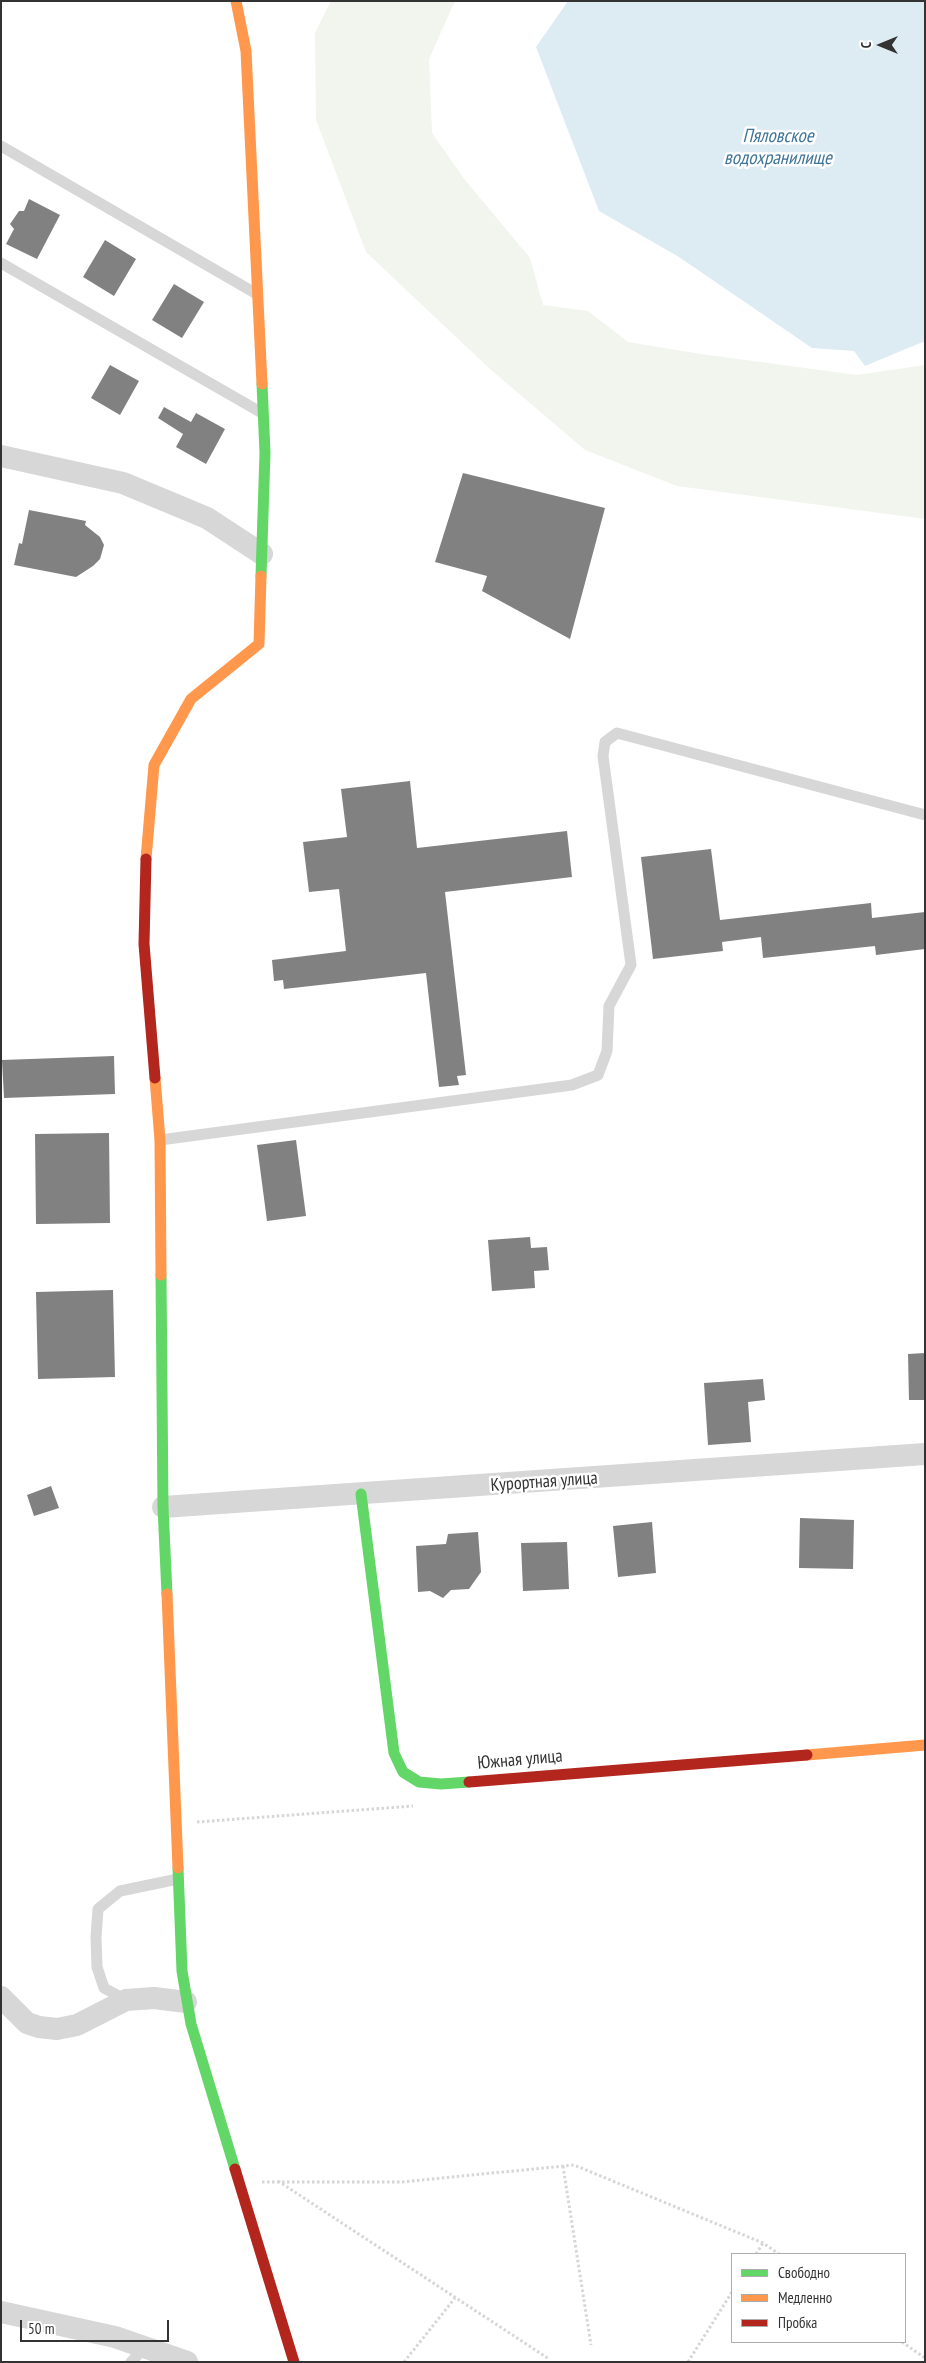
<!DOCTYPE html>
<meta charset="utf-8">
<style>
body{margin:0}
#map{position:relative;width:926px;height:2363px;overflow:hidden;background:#fff;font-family:"PT Sans Narrow",sans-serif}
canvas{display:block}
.frame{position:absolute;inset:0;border:2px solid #333;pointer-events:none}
.legend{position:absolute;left:731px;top:2253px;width:175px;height:90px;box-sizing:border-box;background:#fff;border:1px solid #adadad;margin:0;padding:6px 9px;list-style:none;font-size:15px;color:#333}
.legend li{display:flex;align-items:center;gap:10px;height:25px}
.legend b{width:25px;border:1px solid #adadad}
.north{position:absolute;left:856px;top:20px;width:50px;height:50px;-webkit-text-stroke:4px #fff;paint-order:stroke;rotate:270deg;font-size:14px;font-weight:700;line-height:20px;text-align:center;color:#333}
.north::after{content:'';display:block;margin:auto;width:18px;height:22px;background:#333;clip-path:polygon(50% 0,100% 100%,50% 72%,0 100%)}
.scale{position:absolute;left:20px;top:2320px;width:149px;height:22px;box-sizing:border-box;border:2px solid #333;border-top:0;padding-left:6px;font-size:15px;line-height:18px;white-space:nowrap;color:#333;-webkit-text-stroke:4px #fff;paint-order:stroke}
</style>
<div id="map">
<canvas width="926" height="2363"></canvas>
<div class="frame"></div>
<ul class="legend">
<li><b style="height:6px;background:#63d668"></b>Свободно</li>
<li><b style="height:6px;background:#ff974d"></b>Медленно</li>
<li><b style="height:6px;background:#b3261e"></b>Пробка</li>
</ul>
<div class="north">С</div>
<div class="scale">50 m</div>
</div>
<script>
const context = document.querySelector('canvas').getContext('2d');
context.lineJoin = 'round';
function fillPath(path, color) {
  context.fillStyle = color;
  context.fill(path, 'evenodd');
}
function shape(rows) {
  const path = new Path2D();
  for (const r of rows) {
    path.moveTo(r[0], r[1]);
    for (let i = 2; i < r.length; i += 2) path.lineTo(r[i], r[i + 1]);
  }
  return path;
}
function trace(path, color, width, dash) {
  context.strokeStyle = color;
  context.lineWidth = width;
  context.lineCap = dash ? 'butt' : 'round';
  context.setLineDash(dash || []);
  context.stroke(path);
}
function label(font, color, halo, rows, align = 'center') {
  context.font = font + ' "PT Sans Narrow",sans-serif';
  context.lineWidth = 5;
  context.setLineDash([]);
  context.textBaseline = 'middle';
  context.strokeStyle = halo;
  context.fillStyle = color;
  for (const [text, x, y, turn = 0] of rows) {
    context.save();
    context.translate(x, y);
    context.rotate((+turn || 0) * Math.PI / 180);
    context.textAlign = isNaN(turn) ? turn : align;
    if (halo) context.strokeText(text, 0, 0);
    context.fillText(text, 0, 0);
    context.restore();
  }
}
fillPath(shape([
 [331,1,455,1,429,59,432,133,465,180,530,258,543,305,588,311,628,342,701,354,857,375,925,365,925,519,677,486,585,450,490,369,366,252,316,120,315,33]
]), '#f1f5ed');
fillPath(shape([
 [568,1,925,1,925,341,865,366,854,351,812,348,679,257,599,211,536,47]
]), '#ddebf3');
fillPath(shape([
 [29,199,60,215,37,259,6,244,14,229,10,224,19,211,24,211],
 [105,240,136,259,114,296,83,277],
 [174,284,204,302,182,338,152,320],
 [110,365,139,381,120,415,91,398],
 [164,407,191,422,196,413,225,429,206,464,176,447,183,434,158,418],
 [463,473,605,508,570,639,482,591,487,576,435,562],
 [29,510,86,521,85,525,100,537,104,545,100,559,93,566,76,577,14,565,19,543,22,544],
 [410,781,417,848,567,831,572,877,445,892,466,1075,457,1076,459,1085,439,1087,426,973,284,989,283,980,274,981,272,960,346,951,339,889,309,892,303,842,347,837,341,789],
 [711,849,720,920,871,903,872,918,925,912,925,949,876,955,875,946,763,958,761,937,722,942,723,951,653,959,641,857],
 [114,1056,115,1094,4,1098,2,1060],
 [109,1133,110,1223,36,1224,35,1134],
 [296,1140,306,1216,267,1221,257,1145],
 [530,1237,531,1248,547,1247,549,1270,534,1271,535,1288,492,1291,488,1240],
 [113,1290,115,1377,38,1379,36,1292],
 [925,1353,925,1400,909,1400,908,1354],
 [763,1379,765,1400,748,1402,751,1442,708,1445,704,1383],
 [51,1486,59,1508,34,1516,27,1495],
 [800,1518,854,1520,853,1569,799,1568],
 [652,1522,656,1573,618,1577,613,1526],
 [478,1532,481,1572,469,1589,451,1590,443,1598,430,1591,418,1592,416,1546,446,1544,448,1534],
 [567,1542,569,1589,523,1591,521,1543]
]), '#818181');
trace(shape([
 [197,1822,413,1806],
 [563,2166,591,2345],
 [278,2181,549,2359],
 [262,2182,401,2182,574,2165,763,2243,779,2254],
 [756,2254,763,2243],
 [902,2342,925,2358],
 [404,2362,455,2298],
 [688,2362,732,2292]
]), '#d6d6d6', 3, [2.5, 2.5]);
trace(shape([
 [1,146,255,293],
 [1,263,262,413],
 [160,1140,572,1085,598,1075,607,1051,609,1006,631,965,603,756,605,742,617,733,925,815],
 [126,2000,104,1988,97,1967,96,1937,98,1909,120,1891,178,1879],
 [131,2362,146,2346]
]), '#d7d7d7', 11);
trace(shape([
 [1,456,123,483,207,518,262,554],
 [163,1507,925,1454],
 [1,1997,27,2023,39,2027,57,2029,77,2025,126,2000,154,1998,186,2002],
 [1,2312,115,2337,187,2362]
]), '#d7d7d7', 22);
trace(shape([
 [261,576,265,453,262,384],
 [161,1275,163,1507,167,1594],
 [361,1494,394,1753,403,1772,419,1782,441,1784,469,1782],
 [178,1868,182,1971,191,2024,235,2169]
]), '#63d668', 11);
trace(shape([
 [236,1,246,51,262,384],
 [146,859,154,765,191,699,259,644,261,576],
 [155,1078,160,1140,161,1275],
 [167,1594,178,1868],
 [807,1755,925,1745]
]), '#ff974d', 11);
trace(shape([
 [146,859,144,944,155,1078],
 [469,1782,807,1755],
 [235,2169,294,2362]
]), '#b3261e', 11);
label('18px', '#333', '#fff', [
 ["Курортная улица",544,1482,-4],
 ["Южная улица",520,1760,-5]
]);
label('italic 19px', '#3f7597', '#fff', [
 ["Пяловское",778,137],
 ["водохранилище",778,159]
]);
</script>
